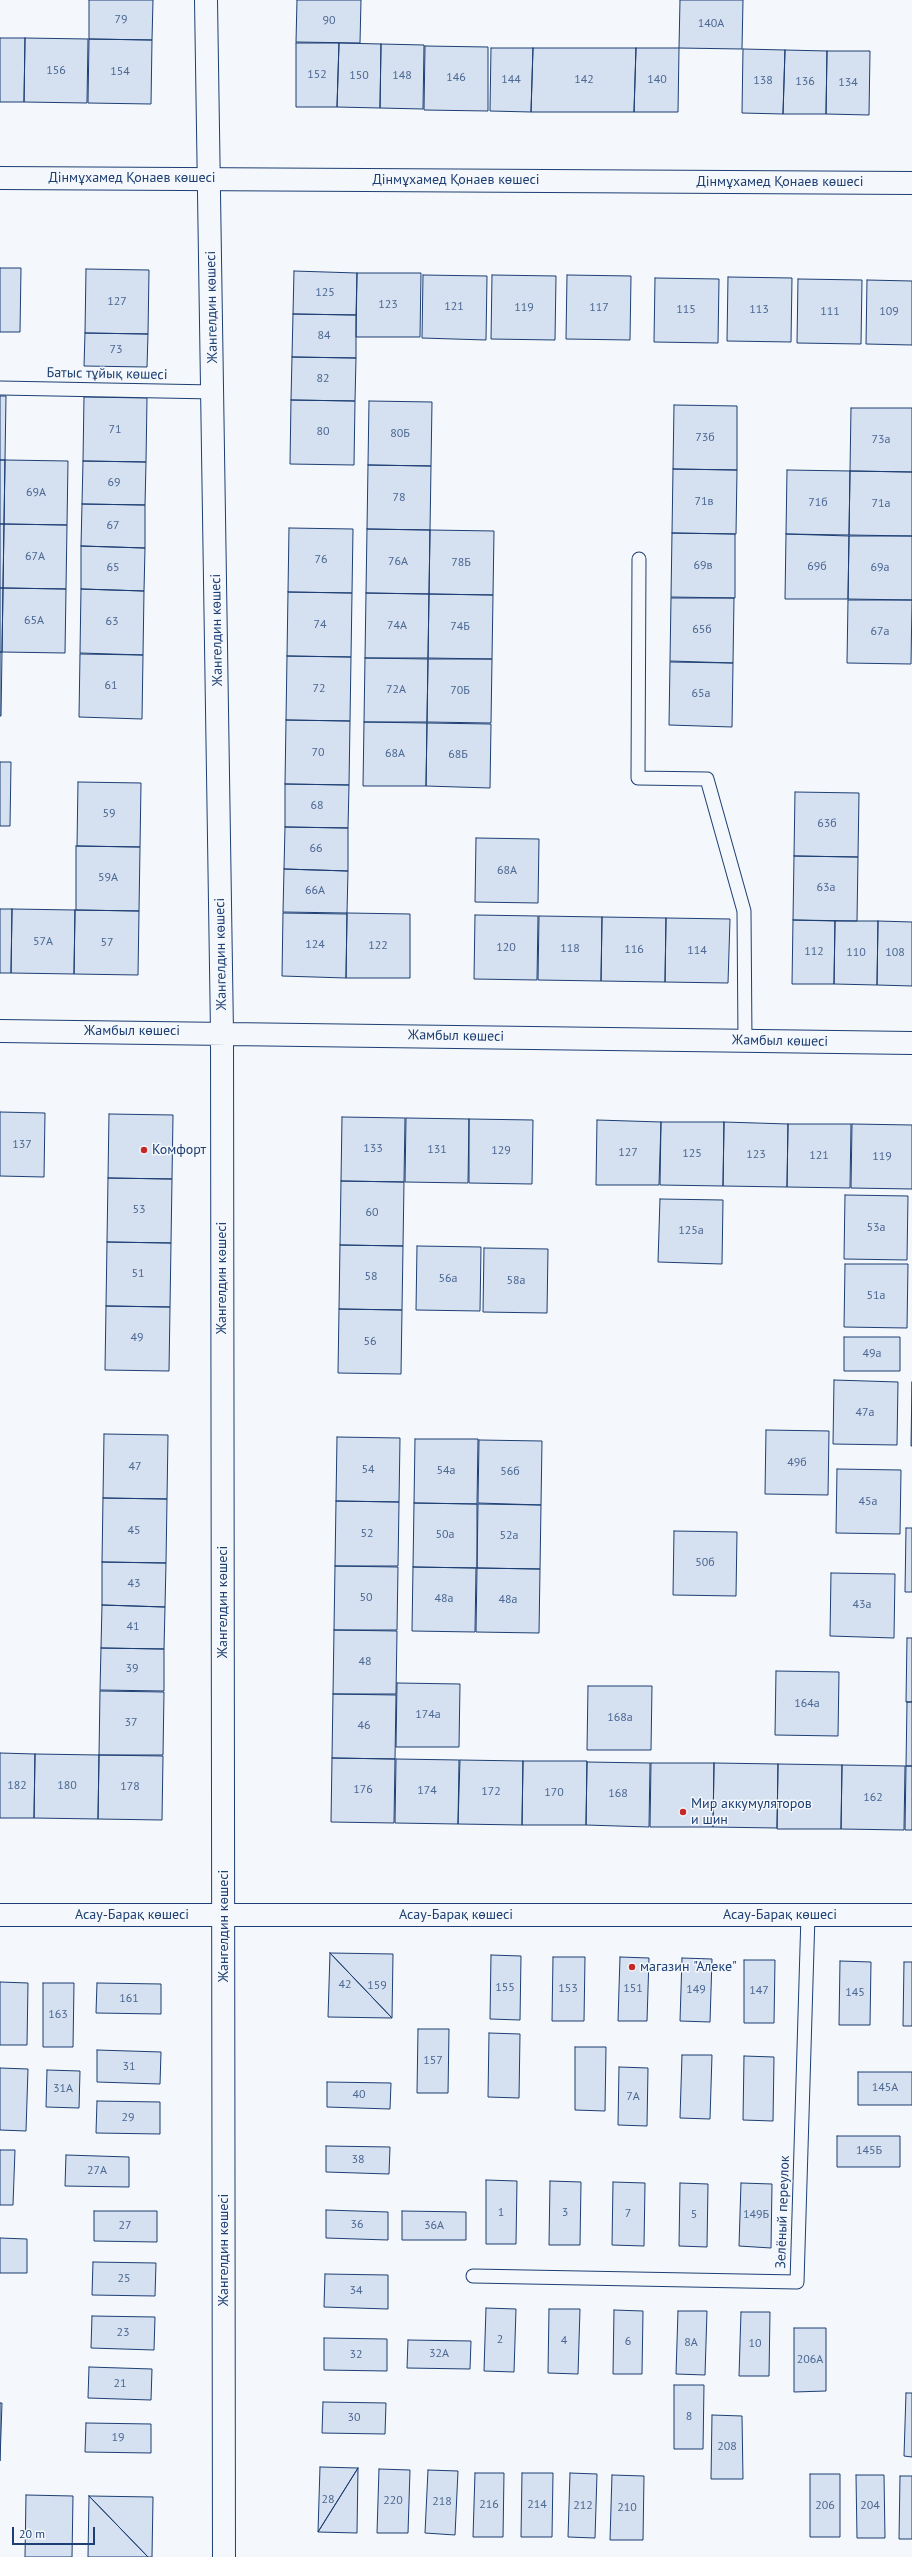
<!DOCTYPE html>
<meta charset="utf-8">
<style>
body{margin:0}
#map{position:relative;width:912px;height:2557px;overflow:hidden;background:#f4f7fb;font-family:"PT Sans",sans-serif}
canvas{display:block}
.scale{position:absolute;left:12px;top:2527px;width:83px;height:18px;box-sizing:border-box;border:2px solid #1d3f73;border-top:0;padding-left:5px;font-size:12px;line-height:14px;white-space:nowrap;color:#1d3f73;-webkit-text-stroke:3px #f4f7fb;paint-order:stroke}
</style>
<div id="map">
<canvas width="912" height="2557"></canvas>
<div class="scale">20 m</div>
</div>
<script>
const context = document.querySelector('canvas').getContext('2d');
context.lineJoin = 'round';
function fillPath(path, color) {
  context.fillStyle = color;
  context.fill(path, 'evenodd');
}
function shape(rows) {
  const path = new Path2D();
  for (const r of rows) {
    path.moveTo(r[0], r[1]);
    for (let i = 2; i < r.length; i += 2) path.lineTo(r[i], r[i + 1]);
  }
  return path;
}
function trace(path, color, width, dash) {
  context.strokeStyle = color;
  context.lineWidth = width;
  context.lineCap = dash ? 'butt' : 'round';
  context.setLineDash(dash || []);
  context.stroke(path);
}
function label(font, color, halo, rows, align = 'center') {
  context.font = font + ' "PT Sans",sans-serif';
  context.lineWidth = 3;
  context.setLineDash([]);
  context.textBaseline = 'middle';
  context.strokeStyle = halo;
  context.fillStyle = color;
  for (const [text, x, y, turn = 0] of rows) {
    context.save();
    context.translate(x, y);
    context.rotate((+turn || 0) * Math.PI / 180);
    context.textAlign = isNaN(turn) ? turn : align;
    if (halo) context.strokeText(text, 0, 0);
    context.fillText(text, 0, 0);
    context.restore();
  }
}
const building = shape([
 [89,0,153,0,152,40,89,39,89,0],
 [297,0,361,0,360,43,296,42,297,0],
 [680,0,743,0,742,49,679,48,680,0],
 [0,38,25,38,24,102,0,102,0,38],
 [25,38,88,39,87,103,24,102,25,38],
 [89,39,152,40,151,104,88,103,89,39],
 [296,43,339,43,337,107,296,107,296,43],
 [339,43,381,44,380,108,337,107,339,43],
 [381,44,424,45,423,109,380,108,381,44],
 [425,46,488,47,488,111,424,110,425,46],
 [491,48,533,48,531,112,490,111,491,48],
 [533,48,636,48,634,112,531,112,533,48],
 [636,48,679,48,678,112,634,112,636,48],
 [743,49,785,50,783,114,742,113,743,49],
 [785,50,827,51,826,114,783,114,785,50],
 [827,51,870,51,869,115,826,114,827,51],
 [0,268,21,268,20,332,0,332,0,268],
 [86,269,149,270,148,334,85,333,86,269],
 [294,271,357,273,356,315,293,314,294,271],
 [357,273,421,273,420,337,356,337,357,273],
 [423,275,487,276,486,340,422,338,423,275],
 [492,275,556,276,555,340,491,339,492,275],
 [567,275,631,276,630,340,566,339,567,275],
 [728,277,792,278,791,342,727,341,728,277],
 [655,278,719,279,718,343,654,342,655,278],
 [798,279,862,280,861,344,797,343,798,279],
 [867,280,912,281,912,345,866,344,867,280],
 [293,314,356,315,356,358,292,357,293,314],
 [85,333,148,334,147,367,84,366,85,333],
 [292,357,356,358,355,401,291,400,292,357],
 [0,396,6,396,5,460,0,460,0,396],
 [84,397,147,398,146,462,83,461,84,397],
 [291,400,355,401,354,465,290,464,291,400],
 [369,401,432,402,431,466,368,465,369,401],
 [674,405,737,406,737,470,673,469,674,405],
 [851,408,912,408,912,472,850,471,851,408],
 [0,460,5,460,4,524,0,524,0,460],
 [5,460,68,461,67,525,4,524,5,460],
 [83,461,146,462,145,505,82,504,83,461],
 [368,465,431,466,430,530,367,529,368,465],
 [673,469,737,470,736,534,672,533,673,469],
 [787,470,850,471,849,535,786,534,787,470],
 [850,471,912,472,912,536,849,535,850,471],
 [82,504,145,505,145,548,81,546,82,504],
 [0,524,4,524,3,588,0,588,0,524],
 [4,524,67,525,66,589,3,588,4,524],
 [289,528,353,529,352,593,288,592,289,528],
 [367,529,430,530,429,594,366,593,367,529],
 [430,530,494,531,493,595,429,594,430,530],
 [672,533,735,534,735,598,671,597,672,533],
 [786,534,849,536,848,599,785,599,786,534],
 [849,536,912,536,912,600,848,599,849,536],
 [81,546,145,548,144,591,81,589,81,546],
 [0,588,3,588,2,652,0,652,0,588],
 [3,588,66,589,65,653,2,652,3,588],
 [81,589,144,591,143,655,80,653,81,589],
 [288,592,352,593,351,657,287,656,288,592],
 [366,593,429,594,428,658,365,658,366,593],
 [429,594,493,595,492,659,428,658,429,594],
 [671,598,734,598,733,663,670,661,671,598],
 [848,600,912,600,911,664,847,663,848,600],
 [0,652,2,652,1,716,0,716,0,652],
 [80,654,143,655,142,719,79,717,80,654],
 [287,656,351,657,350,721,286,720,287,656],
 [365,658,428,659,427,722,364,722,365,658],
 [428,659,492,659,491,723,427,722,428,659],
 [670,662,733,663,732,727,669,725,670,662],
 [286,720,350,721,349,785,285,784,286,720],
 [364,722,427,723,426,786,363,786,364,722],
 [427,723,491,724,490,788,426,786,427,723],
 [0,762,11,762,10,826,0,826,0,762],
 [78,782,141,783,140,847,77,846,78,782],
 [285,784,349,785,348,828,285,827,285,784],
 [795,792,859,793,858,857,794,856,795,792],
 [285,827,348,828,348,871,284,869,285,827],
 [476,838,539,839,538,903,475,902,476,838],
 [76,846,140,847,139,911,76,910,76,846],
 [794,856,858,857,857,921,793,920,794,856],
 [284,869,348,871,347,913,283,912,284,869],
 [0,909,12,909,11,973,0,973,0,909],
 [12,909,75,910,74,974,11,973,12,909],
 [75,910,139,911,138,975,74,974,75,910],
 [283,913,347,914,346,978,282,976,283,913],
 [347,913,410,914,410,978,346,978,347,913],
 [475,915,538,916,537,980,474,979,475,915],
 [539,916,602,917,601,981,538,980,539,916],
 [602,917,666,918,665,982,601,981,602,917],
 [666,918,730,919,728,983,665,982,666,918],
 [793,920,835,921,834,984,792,984,793,920],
 [835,921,878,921,877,985,834,984,835,921],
 [878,921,912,922,912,986,877,985,878,921],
 [0,1112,45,1113,44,1177,0,1176,0,1112],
 [109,1114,173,1115,172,1179,108,1178,109,1114],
 [342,1117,405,1118,404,1182,341,1181,342,1117],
 [406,1118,469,1119,468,1183,405,1182,406,1118],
 [469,1119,533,1120,532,1184,469,1183,469,1119],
 [597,1120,661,1122,659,1185,596,1185,597,1120],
 [661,1122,724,1122,723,1186,660,1185,661,1122],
 [724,1122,788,1124,787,1187,723,1186,724,1122],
 [788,1124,851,1124,850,1188,787,1187,788,1124],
 [852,1124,912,1125,912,1189,851,1188,852,1124],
 [108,1178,172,1179,171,1243,107,1242,108,1178],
 [341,1181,404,1182,403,1246,340,1245,341,1181],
 [845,1195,908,1196,907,1260,844,1259,845,1195],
 [660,1199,723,1200,722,1264,658,1262,660,1199],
 [107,1242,171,1243,170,1307,106,1306,107,1242],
 [340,1245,403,1246,402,1310,339,1309,340,1245],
 [417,1246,481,1247,480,1311,416,1310,417,1246],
 [484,1248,548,1249,547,1313,483,1312,484,1248],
 [845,1264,908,1264,907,1328,844,1327,845,1264],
 [106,1306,170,1307,169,1371,105,1370,106,1306],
 [339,1309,402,1310,401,1374,338,1373,339,1309],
 [844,1337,900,1337,900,1371,844,1371,844,1337],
 [834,1380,898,1382,897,1445,833,1444,834,1380],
 [912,1382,912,1446,911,1446,912,1382],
 [766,1430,829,1431,828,1495,765,1494,766,1430],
 [104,1434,168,1435,167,1499,103,1498,104,1434],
 [337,1437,400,1438,399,1502,336,1501,337,1437],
 [415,1439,478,1439,477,1504,414,1503,415,1439],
 [479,1440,542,1441,541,1505,478,1503,479,1440],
 [837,1469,901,1470,900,1534,836,1533,837,1469],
 [103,1498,167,1499,166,1563,102,1562,103,1498],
 [336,1501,399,1502,398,1566,335,1566,336,1501],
 [414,1503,477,1504,477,1568,413,1567,414,1503],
 [478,1504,541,1505,540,1569,477,1568,478,1504],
 [906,1528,912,1528,912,1592,905,1592,906,1528],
 [674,1531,737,1532,736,1596,673,1595,674,1531],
 [102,1562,166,1563,165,1607,102,1605,102,1562],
 [335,1566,398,1567,397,1630,334,1630,335,1566],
 [413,1567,476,1568,475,1632,412,1631,413,1567],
 [477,1568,540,1569,539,1633,476,1632,477,1568],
 [831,1573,895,1574,894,1638,830,1636,831,1573],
 [102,1605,165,1607,164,1649,101,1648,102,1605],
 [334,1630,397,1631,396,1694,333,1694,334,1630],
 [907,1638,912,1638,912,1702,906,1702,907,1638],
 [101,1648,164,1649,164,1691,100,1690,101,1648],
 [776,1671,839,1672,838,1736,775,1735,776,1671],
 [397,1683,460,1684,459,1747,396,1747,397,1683],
 [588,1686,652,1686,651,1750,587,1750,588,1686],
 [100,1691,164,1692,163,1755,99,1755,100,1691],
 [333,1694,396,1695,395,1759,332,1758,333,1694],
 [907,1702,912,1702,912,1766,906,1766,907,1702],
 [0,1753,35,1754,34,1818,0,1818,0,1753],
 [35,1754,99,1755,98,1819,34,1818,35,1754],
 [99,1755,163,1756,162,1820,98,1819,99,1755],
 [332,1758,395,1759,394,1823,331,1822,332,1758],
 [396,1759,459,1760,458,1824,395,1823,396,1759],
 [460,1760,523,1761,522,1825,458,1824,460,1760],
 [523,1761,587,1761,586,1825,522,1825,523,1761],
 [587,1762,650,1763,649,1827,586,1825,587,1762],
 [651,1763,714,1763,713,1827,650,1827,651,1763],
 [714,1763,778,1764,777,1828,713,1827,714,1763],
 [778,1764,842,1765,841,1829,777,1829,778,1764],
 [842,1765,905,1766,904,1830,841,1829,842,1765],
 [906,1766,912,1766,912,1830,905,1830,906,1766],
 [330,1953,393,1954,392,2018,330,1953],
 [330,1953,392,2018,328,2017,330,1953],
 [491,1955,521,1956,520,2020,490,2019,491,1955],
 [553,1957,585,1957,584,2021,552,2021,553,1957],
 [620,1957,649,1958,647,2021,618,2021,620,1957],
 [682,1958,712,1959,710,2022,680,2021,682,1958],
 [744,1960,775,1960,774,2023,744,2023,744,1960],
 [840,1961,871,1962,870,2025,839,2025,840,1961],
 [904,1962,912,1962,912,2026,903,2026,904,1962],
 [0,1982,28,1983,27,2045,0,2045,0,1982],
 [43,1983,74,1983,73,2047,43,2047,43,1983],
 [97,1983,161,1984,161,2014,96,2013,97,1983],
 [418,2029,449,2029,448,2093,417,2093,418,2029],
 [489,2033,520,2034,519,2098,488,2097,489,2033],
 [575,2047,606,2047,605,2111,575,2110,575,2047],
 [97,2050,161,2052,160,2084,97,2082,97,2050],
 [682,2055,712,2055,710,2119,680,2118,682,2055],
 [744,2056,774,2057,773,2121,743,2120,744,2056],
 [619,2067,648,2068,647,2126,618,2125,619,2067],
 [0,2068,28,2069,26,2131,0,2130,0,2068],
 [47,2070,80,2071,79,2108,46,2107,47,2070],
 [858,2072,912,2072,912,2105,858,2105,858,2072],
 [327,2082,391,2083,390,2109,327,2107,327,2082],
 [97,2101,160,2102,160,2134,96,2133,97,2101],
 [837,2136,900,2136,900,2167,837,2167,837,2136],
 [326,2146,390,2147,389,2174,326,2172,326,2146],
 [0,2150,15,2150,13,2205,0,2205,0,2150],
 [66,2155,129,2157,129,2187,65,2186,66,2155],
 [486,2180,517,2181,516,2244,486,2244,486,2180],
 [550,2181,581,2182,580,2245,549,2245,550,2181],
 [613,2182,645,2183,644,2246,612,2245,613,2182],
 [680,2183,708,2184,707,2247,679,2246,680,2183],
 [741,2183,772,2184,771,2248,739,2246,741,2183],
 [326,2210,388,2212,388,2240,326,2238,326,2210],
 [94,2211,157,2211,157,2242,94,2241,94,2211],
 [402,2211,466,2212,466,2240,402,2240,402,2211],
 [0,2238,27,2239,27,2273,0,2273,0,2238],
 [93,2262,156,2263,155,2296,92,2295,93,2262],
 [325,2274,388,2275,388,2309,324,2307,325,2274],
 [486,2308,516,2309,514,2372,484,2371,486,2308],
 [549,2309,580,2309,578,2374,548,2373,549,2309],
 [614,2310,643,2311,642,2374,613,2374,614,2310],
 [678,2311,707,2311,705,2375,676,2374,678,2311],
 [741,2312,770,2312,769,2376,739,2376,741,2312],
 [92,2316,155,2317,154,2350,91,2348,92,2316],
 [794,2328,826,2328,826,2391,794,2392,794,2328],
 [324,2338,387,2339,387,2371,324,2370,324,2338],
 [408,2340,471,2341,470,2369,407,2368,408,2340],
 [89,2367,152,2369,151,2400,88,2398,89,2367],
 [674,2385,704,2385,703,2449,674,2449,674,2385],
 [906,2393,912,2393,912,2457,904,2456,906,2393],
 [323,2402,386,2403,385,2434,322,2433,323,2402],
 [0,2403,2,2403,0,2461,0,2403],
 [712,2415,742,2416,743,2479,711,2479,712,2415],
 [86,2423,151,2424,151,2453,85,2452,86,2423],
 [320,2467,358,2468,318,2532,320,2467],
 [358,2468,357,2533,318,2532,358,2468],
 [379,2469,410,2470,408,2533,377,2533,379,2469],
 [428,2470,458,2471,455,2535,425,2533,428,2470],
 [475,2473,504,2473,503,2537,473,2537,475,2473],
 [522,2473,553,2473,552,2537,521,2537,522,2473],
 [570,2473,597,2474,595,2538,568,2537,570,2473],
 [810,2474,840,2474,840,2537,810,2537,810,2474],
 [612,2475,644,2476,643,2540,610,2540,612,2475],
 [856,2475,884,2475,885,2538,857,2538,856,2475],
 [900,2476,912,2476,912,2539,899,2539,900,2476],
 [26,2495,73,2496,72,2557,25,2557,26,2495],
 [89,2496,148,2557,88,2557,89,2496],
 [89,2496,153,2497,152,2557,148,2557,89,2496]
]);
fillPath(building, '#d5e0f0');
trace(building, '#1d3f73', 1);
const service = shape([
 [0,388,214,392],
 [639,559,638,778,707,779,744,911,745,1041],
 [473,2276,797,2282,808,1915]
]);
const minor = shape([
 [206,0,222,1032,224,2557],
 [0,1031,912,1043]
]);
const tertiary = shape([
 [0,178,912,183],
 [0,1915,912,1915]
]);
trace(service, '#1d3f73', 15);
trace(minor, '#1d3f73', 24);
trace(tertiary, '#1d3f73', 24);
trace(service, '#f4f7fb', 13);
trace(minor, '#f4f7fb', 22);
trace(tertiary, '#f4f7fb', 22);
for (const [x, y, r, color] of [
 [144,1150,4,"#c62828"],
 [683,1812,4,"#c62828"],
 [632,1967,4,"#c62828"]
]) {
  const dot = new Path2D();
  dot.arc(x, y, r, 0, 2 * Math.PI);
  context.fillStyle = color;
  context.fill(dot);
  trace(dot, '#f4f7fb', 1.5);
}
label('12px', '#4b6792', null, [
 ["79",121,20],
 ["90",329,21],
 ["140А",711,24],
 ["156",56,71],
 ["154",120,72],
 ["152",317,75],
 ["150",359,76],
 ["148",402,76],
 ["146",456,78],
 ["144",511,80],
 ["142",584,80],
 ["140",657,80],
 ["138",763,81],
 ["136",805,82],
 ["134",848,83],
 ["125",325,293],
 ["127",117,302],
 ["123",388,305],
 ["121",454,307],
 ["119",524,308],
 ["117",599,308],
 ["115",686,310],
 ["113",759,310],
 ["111",830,312],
 ["109",889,312],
 ["84",324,336],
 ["73",116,350],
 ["82",323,379],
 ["71",115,430],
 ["80",323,432],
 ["80Б",400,434],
 ["73б",705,438],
 ["73а",881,440],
 ["69",114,483],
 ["69А",36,493],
 ["78",399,498],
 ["71в",704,502],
 ["71б",818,503],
 ["71а",881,504],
 ["67",113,526],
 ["67А",35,557],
 ["76",321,560],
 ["76А",398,562],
 ["78Б",461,563],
 ["69в",703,566],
 ["69б",817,567],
 ["65",113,568],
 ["69а",880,568],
 ["65А",34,621],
 ["63",112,622],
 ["74",320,625],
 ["74А",397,626],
 ["74Б",460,627],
 ["65б",702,630],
 ["67а",880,632],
 ["61",111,686],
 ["72",319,689],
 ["72А",396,690],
 ["70Б",460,691],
 ["65а",701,694],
 ["70",318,753],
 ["68А",395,754],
 ["68Б",458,755],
 ["68",317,806],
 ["59",109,814],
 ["63б",827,824],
 ["66",316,849],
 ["68А",507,871],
 ["59А",108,878],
 ["63а",826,888],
 ["66А",315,891],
 ["57А",43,942],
 ["57",107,943],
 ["124",315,945],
 ["122",378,946],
 ["120",506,948],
 ["118",570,949],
 ["116",634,950],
 ["114",697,951],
 ["112",814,952],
 ["110",856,953],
 ["108",895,953],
 ["137",22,1145],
 ["133",373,1149],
 ["131",437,1150],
 ["129",501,1151],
 ["127",628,1153],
 ["125",692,1154],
 ["123",756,1155],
 ["121",819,1156],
 ["119",882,1157],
 ["53",139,1210],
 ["60",372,1213],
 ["53а",876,1228],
 ["125а",691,1231],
 ["51",138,1274],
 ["58",371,1277],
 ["56а",448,1279],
 ["58а",516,1281],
 ["51а",876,1296],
 ["49",137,1338],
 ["56",370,1342],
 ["49а",872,1354],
 ["47а",865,1413],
 ["49б",797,1463],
 ["47",135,1467],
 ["54",368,1470],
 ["54а",446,1471],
 ["56б",510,1472],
 ["45а",868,1502],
 ["45",134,1531],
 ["52",367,1534],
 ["50а",445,1535],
 ["52а",509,1536],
 ["50б",705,1563],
 ["43",134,1584],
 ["50",366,1598],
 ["48а",444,1599],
 ["48а",508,1600],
 ["43а",862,1605],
 ["41",133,1627],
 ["48",365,1662],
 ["39",132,1669],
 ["164а",807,1704],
 ["174а",428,1715],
 ["168а",620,1718],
 ["37",131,1723],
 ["46",364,1726],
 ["182",17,1786],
 ["180",67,1786],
 ["178",130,1787],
 ["176",363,1790],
 ["174",427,1791],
 ["172",491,1792],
 ["170",554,1793],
 ["168",618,1794],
 ["162",873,1798],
 ["42",345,1985],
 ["159",377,1986],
 ["155",505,1988],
 ["153",568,1989],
 ["151",633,1989],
 ["149",696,1990],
 ["147",759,1991],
 ["145",855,1993],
 ["161",129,1999],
 ["163",58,2015],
 ["157",433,2061],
 ["31",129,2067],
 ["145А",885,2088],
 ["31А",63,2089],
 ["40",359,2095],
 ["7А",633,2097],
 ["29",128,2118],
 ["145Б",869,2151],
 ["38",358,2160],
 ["27А",97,2171],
 ["1",501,2213],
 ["3",565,2213],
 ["7",628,2214],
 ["5",694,2215],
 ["149Б",756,2215],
 ["36",357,2225],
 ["27",125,2226],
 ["36А",434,2226],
 ["25",124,2279],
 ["34",356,2291],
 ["23",123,2333],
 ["2",500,2340],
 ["4",564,2341],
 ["6",628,2342],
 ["8А",691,2343],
 ["10",755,2344],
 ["32А",439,2354],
 ["32",356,2355],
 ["206А",810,2360],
 ["21",120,2384],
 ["8",689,2417],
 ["30",354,2418],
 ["19",118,2438],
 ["208",727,2447],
 ["28",328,2500],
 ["220",393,2501],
 ["218",442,2502],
 ["216",489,2505],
 ["214",537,2505],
 ["212",583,2506],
 ["206",825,2506],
 ["204",870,2506],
 ["210",627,2508]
]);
label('14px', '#1d3f73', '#f4f7fb', [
 ["Дінмұхамед Қонаев көшесі",132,178],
 ["Дінмұхамед Қонаев көшесі",456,180],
 ["Дінмұхамед Қонаев көшесі",780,182],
 ["Жангелдин көшесі",212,307,-91],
 ["Батыс тұйық көшесі",107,374,1],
 ["Жангелдин көшесі",217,630,-91],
 ["Жангелдин көшесі",221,954,-91],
 ["Жамбыл көшесі",132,1031],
 ["Жамбыл көшесі",456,1036,1],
 ["Жамбыл көшесі",780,1041,1],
 ["Жангелдин көшесі",222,1278,-90],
 ["Жангелдин көшесі",223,1602,-90],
 ["Асау-Барақ көшесі",132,1915],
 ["Асау-Барақ көшесі",456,1915],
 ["Асау-Барақ көшесі",780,1915],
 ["Жангелдин көшесі",224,1926,-90],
 ["Зелёный переулок",783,2212,-88],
 ["Жангелдин көшесі",224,2250,-90]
]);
label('14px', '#1d3f73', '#f4f7fb', [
 ["Комфорт",152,1150],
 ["Мир аккумуляторов",691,1804],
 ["и шин",691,1820],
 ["магазин \"Алеке\"",640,1967]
], 'left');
</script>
